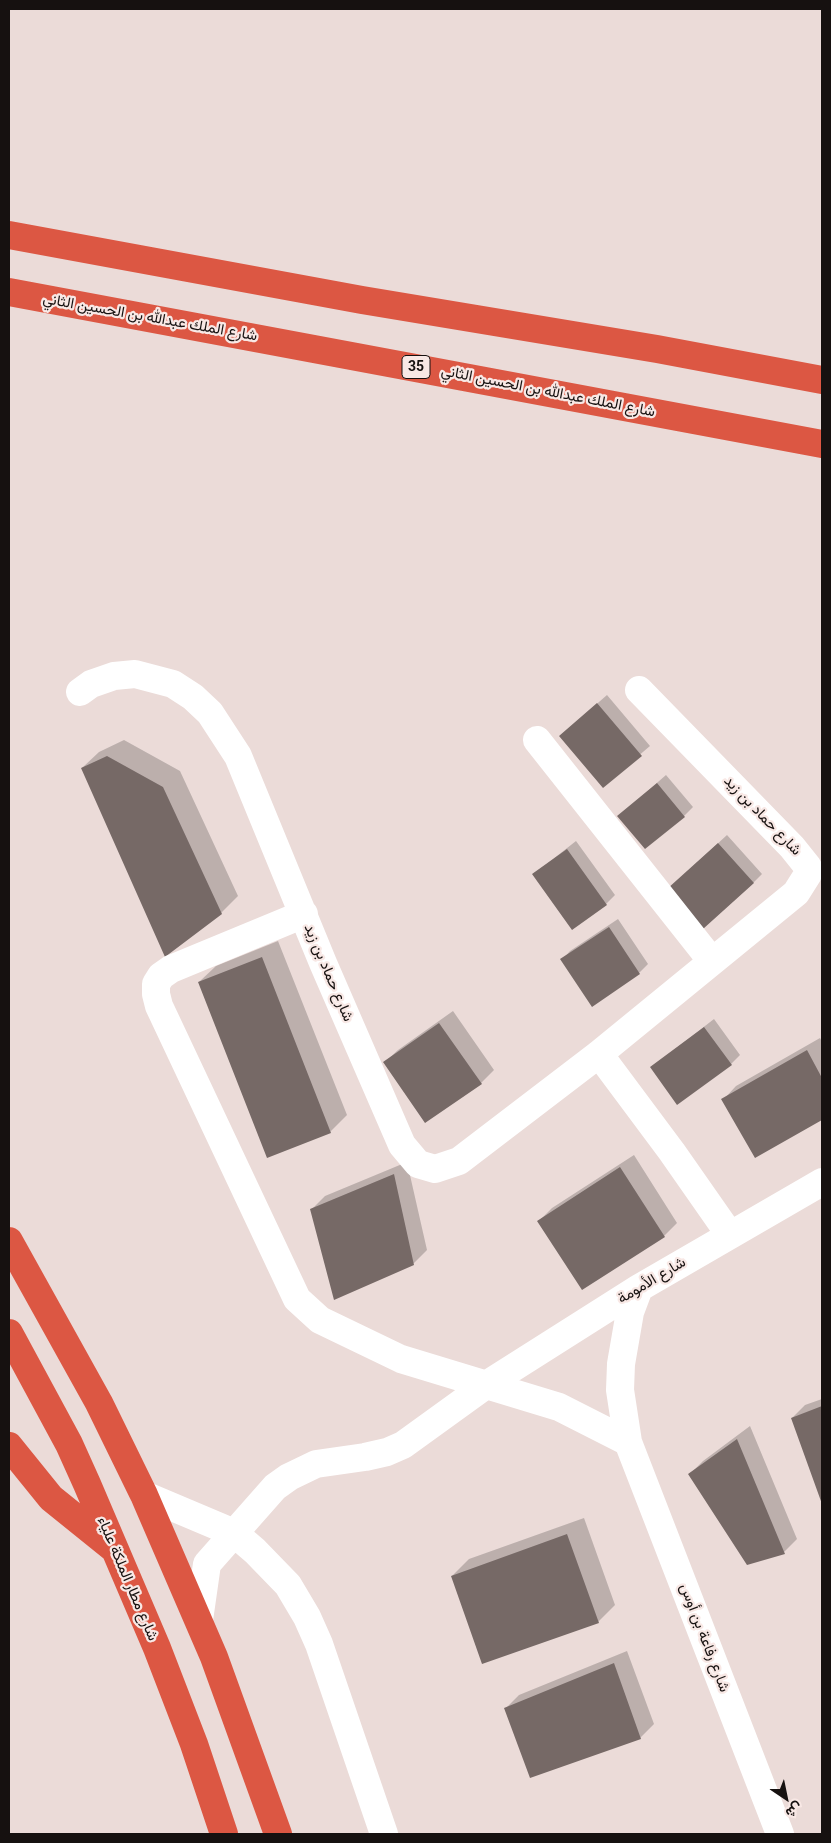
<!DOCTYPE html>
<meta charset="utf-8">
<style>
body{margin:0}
#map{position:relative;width:831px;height:1843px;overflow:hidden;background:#ebdbd8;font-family:Roboto,Vazirmatn,sans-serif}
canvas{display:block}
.frame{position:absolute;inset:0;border:10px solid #161110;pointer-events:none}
.north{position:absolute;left:761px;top:1773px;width:50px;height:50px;-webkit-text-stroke:4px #f8e8e5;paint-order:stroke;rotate:146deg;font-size:14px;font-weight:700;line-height:20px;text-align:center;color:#161110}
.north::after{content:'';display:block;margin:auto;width:18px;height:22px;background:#161110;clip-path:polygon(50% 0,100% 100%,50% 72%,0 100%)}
</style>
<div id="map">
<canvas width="831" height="1843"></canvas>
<div class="frame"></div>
<div class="north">ش</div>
</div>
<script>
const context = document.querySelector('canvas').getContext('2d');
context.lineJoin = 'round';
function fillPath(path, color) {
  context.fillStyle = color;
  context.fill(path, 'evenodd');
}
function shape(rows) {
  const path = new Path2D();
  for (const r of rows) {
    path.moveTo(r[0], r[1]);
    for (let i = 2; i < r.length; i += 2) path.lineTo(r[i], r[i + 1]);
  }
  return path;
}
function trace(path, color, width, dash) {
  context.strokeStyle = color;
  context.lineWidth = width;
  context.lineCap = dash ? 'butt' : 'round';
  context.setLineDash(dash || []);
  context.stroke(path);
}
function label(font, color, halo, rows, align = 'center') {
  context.font = font + ' Roboto,Vazirmatn,sans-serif';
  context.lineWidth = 4.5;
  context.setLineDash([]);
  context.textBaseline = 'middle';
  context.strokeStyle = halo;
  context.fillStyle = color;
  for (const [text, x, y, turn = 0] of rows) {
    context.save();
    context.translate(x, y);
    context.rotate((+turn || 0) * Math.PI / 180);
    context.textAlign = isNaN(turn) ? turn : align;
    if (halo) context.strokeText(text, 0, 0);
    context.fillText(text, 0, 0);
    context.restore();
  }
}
fillPath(shape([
 [607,695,650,746,603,786,560,736],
 [124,740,180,771,238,896,221,913,82,768,99,752],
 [666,775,693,807,684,816,619,816],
 [727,835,762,874,753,883,678,880],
 [576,841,615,895,606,904,534,874],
 [618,919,648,964,639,973,592,1005,562,960,570,951],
 [278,941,347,1115,330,1132,199,982,216,966],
 [453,1011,494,1070,481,1083,384,1063,398,1050],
 [714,1019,740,1055,731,1064,652,1067],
 [820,1038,822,1042,822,1118,755,1157,723,1100,736,1086],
 [634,1155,677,1223,664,1236,539,1221,552,1208],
 [407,1162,427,1250,414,1263,335,1298,311,1210,325,1196],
 [822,1399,822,1501,792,1418,805,1405],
 [750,1426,797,1539,784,1552,690,1474,703,1461],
 [584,1518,615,1605,598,1622,452,1576,469,1559],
 [627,1651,654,1724,640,1738,506,1708,519,1695]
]), '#0003');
fillPath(shape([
 [597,703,642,756,603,788,559,736],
 [107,756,163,787,222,914,165,957,81,768],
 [657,783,685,817,645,849,617,816],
 [718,843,754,883,703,929,667,889],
 [567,849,607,905,572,930,532,874],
 [609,927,640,974,592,1007,560,959],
 [262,957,331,1133,267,1158,198,982],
 [439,1023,482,1084,425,1123,383,1062],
 [704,1027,732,1065,677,1105,650,1067],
 [807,1050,822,1078,822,1120,755,1158,721,1099],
 [620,1167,665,1237,582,1290,537,1221],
 [394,1174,414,1265,334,1300,310,1209],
 [822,1406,822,1504,791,1418],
 [737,1439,785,1554,747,1565,688,1474],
 [567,1534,599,1623,482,1664,451,1576],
 [614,1663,641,1739,530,1778,504,1708]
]), '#766966');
trace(shape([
 [80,692,91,684,114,676,135,674,173,684,193,697,210,713,238,756,323,963,402,1145,418,1164,435,1169,459,1161,599,1054,796,893,808,874,808,867,792,847,639,690],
 [537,740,711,960],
 [304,914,171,969,161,976,156,984,156,994,159,1006,297,1299,320,1320,401,1359,559,1407,628,1442],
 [599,1054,672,1152,730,1235],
 [639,1288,630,1312,621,1364,620,1390,628,1442,780,1834],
 [144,1495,234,1533,255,1551,288,1585,307,1617,319,1644,384,1834],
 [199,1620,207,1564,275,1487,289,1477,316,1464,365,1457,387,1452,403,1445,486,1385,639,1288,822,1182]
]), '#fff', 28);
trace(shape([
 [9,235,362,300,657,349,822,380],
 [9,292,822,444],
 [9,1241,99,1403,144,1495,214,1657,278,1834],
 [9,1333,69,1444,87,1484,157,1648,194,1744,224,1834],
 [9,1446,51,1498,113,1548]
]), '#dc5743', 28);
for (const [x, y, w] of [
 [416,367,28]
]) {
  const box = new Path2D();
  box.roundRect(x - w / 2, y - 11.5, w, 23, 4);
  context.fillStyle = '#f8e8e5';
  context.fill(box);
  trace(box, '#161110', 1);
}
label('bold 14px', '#161110', null, [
 ["35",416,367]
]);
label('15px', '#161110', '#f8e8e5', [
 ["شارع الملك عبدالله بن الحسين الثاني",150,318,10],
 ["شارع الملك عبدالله بن الحسين الثاني",548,392,11],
 ["شارع حماد بن زيد",762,816,46],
 ["شارع حماد بن زيد",328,973,67],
 ["شارع الأمومة",652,1281,-31],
 ["شارع مطار الملكة علياء",127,1579,67],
 ["شارع رفاعة بن أوس",704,1638,69]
]);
</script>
